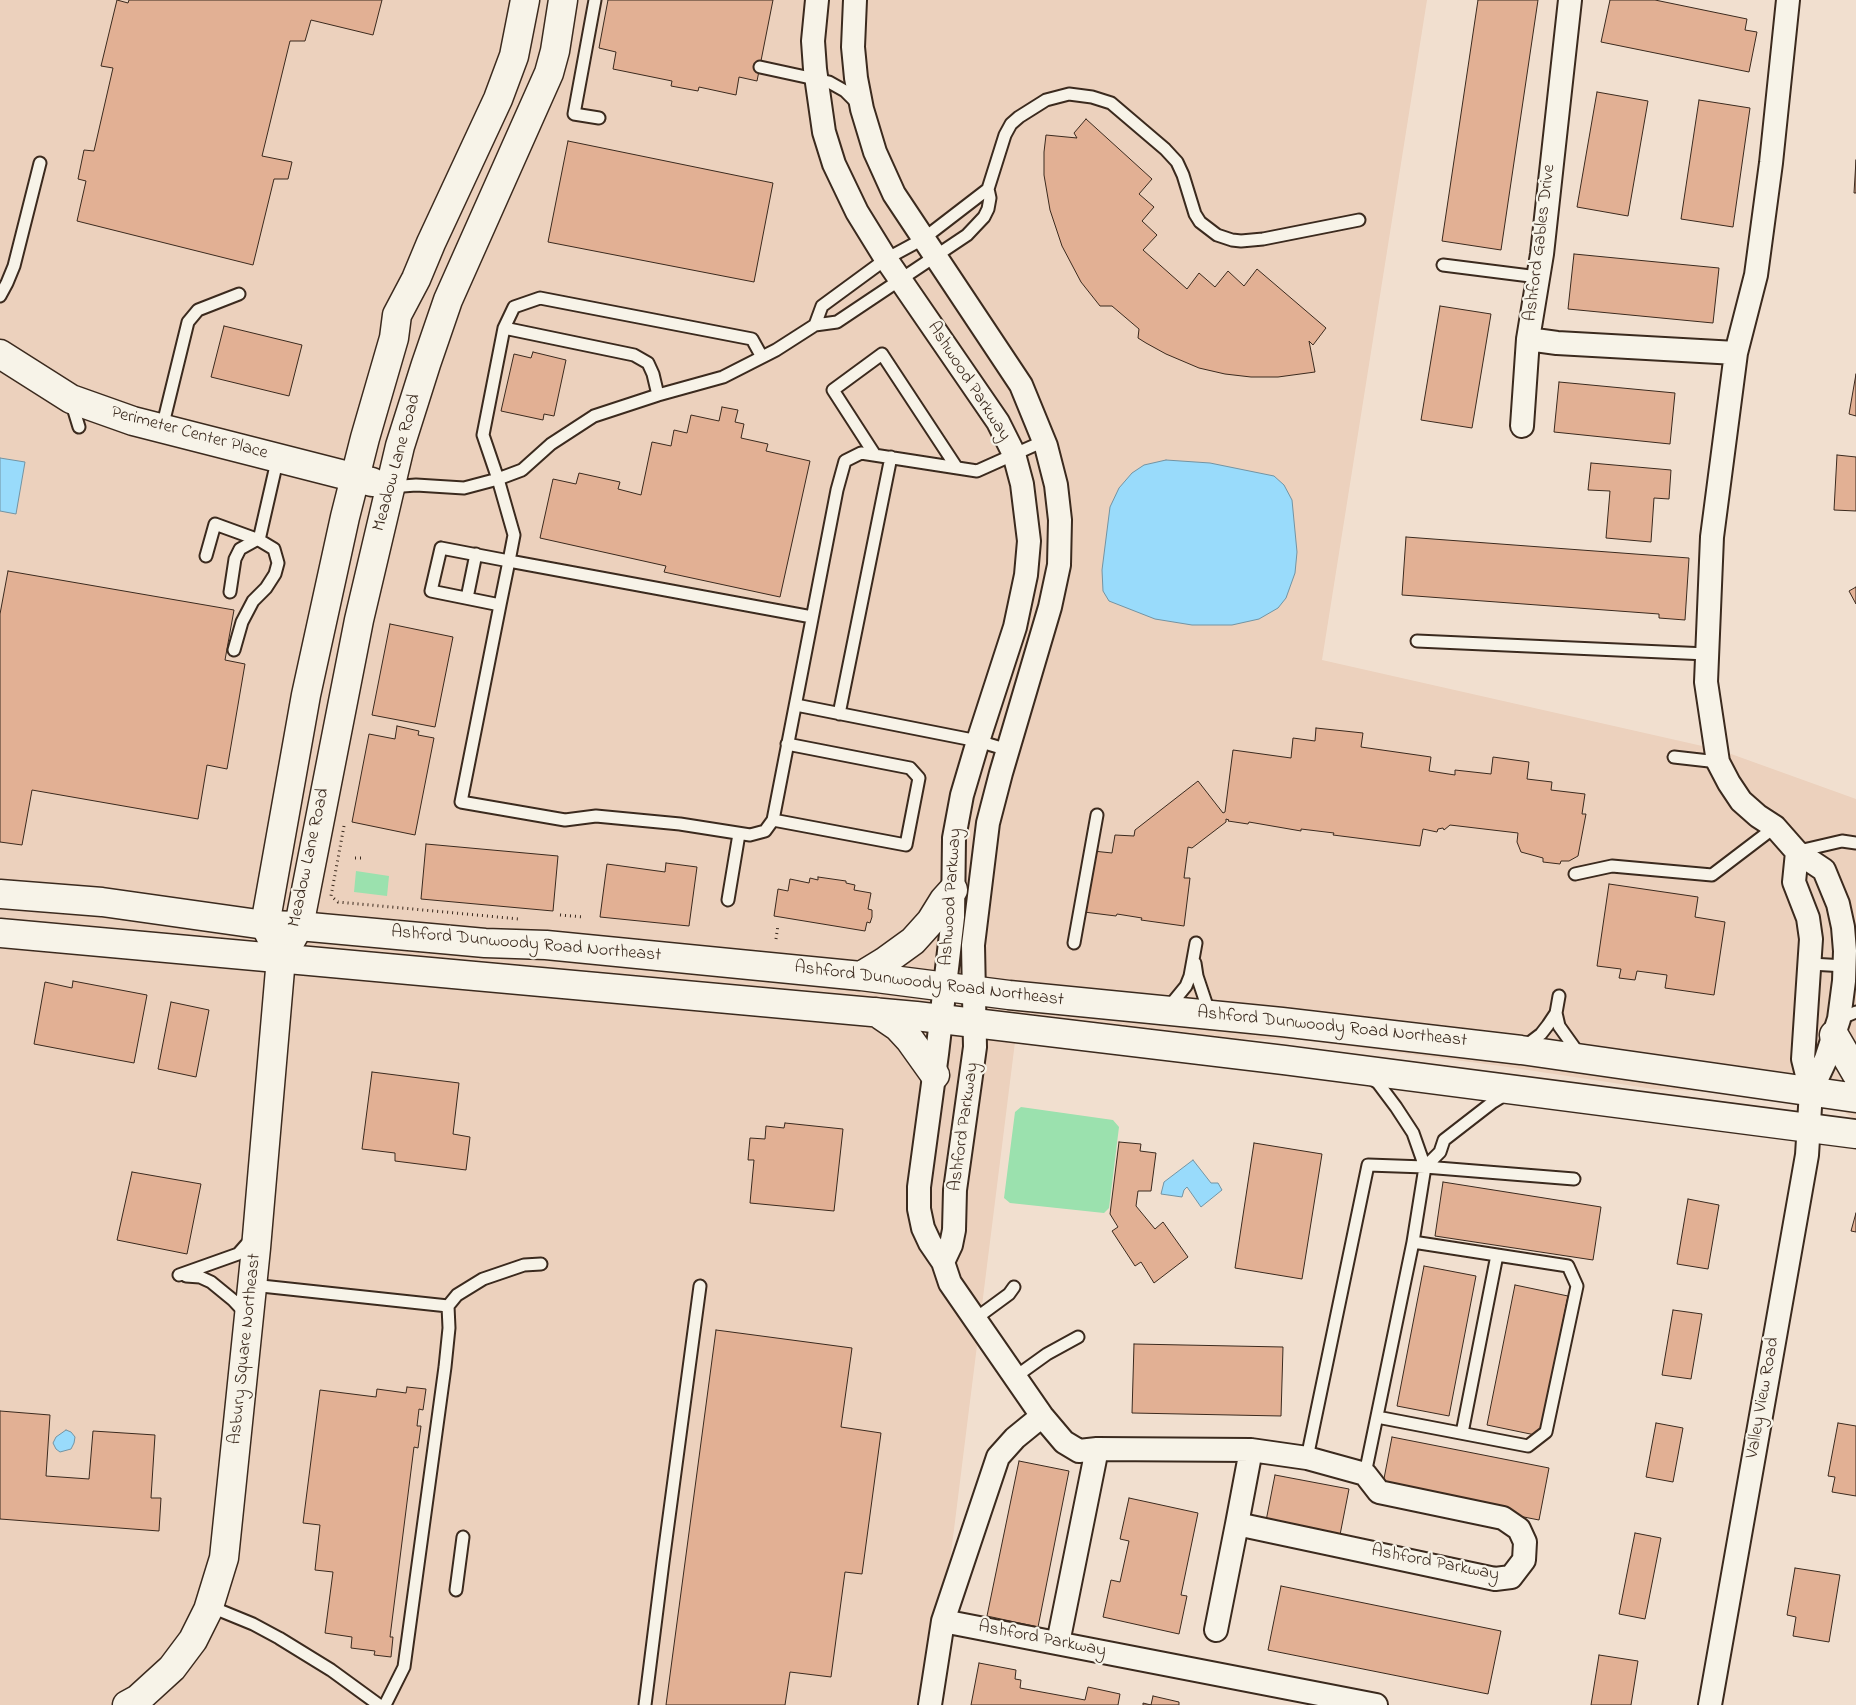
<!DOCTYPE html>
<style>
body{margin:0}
canvas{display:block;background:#f1dfcf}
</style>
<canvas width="1856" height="1705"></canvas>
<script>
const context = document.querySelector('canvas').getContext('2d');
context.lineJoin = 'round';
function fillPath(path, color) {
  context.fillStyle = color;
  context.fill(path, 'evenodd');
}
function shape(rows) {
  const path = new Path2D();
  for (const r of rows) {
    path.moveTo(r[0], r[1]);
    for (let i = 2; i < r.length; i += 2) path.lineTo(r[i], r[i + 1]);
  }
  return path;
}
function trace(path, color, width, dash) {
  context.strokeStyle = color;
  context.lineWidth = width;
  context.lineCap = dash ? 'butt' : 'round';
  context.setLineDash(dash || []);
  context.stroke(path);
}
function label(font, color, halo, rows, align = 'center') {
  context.font = font + ' "Indie Flower",sans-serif';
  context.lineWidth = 4.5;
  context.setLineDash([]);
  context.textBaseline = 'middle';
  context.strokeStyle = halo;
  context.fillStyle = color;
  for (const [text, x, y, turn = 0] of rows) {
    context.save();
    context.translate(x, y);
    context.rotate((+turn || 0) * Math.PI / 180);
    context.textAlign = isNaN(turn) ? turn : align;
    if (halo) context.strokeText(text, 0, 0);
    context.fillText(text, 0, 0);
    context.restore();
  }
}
fillPath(shape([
 [0,0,1427,0,1322,660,1720,750,1856,799,1856,1120,1844,1112,1764,1094,1654,1089,1501,1066,1294,1039,1015,1042,932,1705,0,1705]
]), '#ecd1bd');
fillPath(shape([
 [356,871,389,876,387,896,354,892],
 [1021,1107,1113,1120,1119,1127,1109,1208,1104,1213,1010,1203,1004,1198,1015,1112]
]), '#9be1ae');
const water = shape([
 [0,458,25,462,16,514,0,511,0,458],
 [1166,460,1210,463,1274,476,1284,485,1292,500,1297,552,1295,573,1286,598,1278,608,1259,619,1232,625,1192,625,1155,619,1109,601,1103,591,1102,570,1110,507,1119,488,1132,473,1144,465,1166,460],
 [1193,1160,1211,1183,1218,1183,1222,1190,1201,1207,1187,1187,1184,1190,1182,1197,1161,1194,1164,1182,1193,1160],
 [66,1430,71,1432,75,1437,74,1443,71,1449,60,1452,56,1449,53,1443,56,1437,66,1430]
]);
fillPath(water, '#99dbfb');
trace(water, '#7394a3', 1);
const building = shape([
 [117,0,128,3,129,0,382,0,373,35,311,20,305,41,290,41,262,156,292,162,288,179,274,179,253,265,77,221,86,181,78,179,84,150,94,151,113,68,101,66,117,0],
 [608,0,773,0,757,81,739,77,736,95,699,87,698,91,671,86,672,81,613,69,616,52,599,48,608,0],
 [1478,0,1538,0,1501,250,1442,241,1478,0],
 [1610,0,1655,0,1747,19,1745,30,1757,32,1749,72,1601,42,1610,0],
 [1597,92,1648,101,1628,216,1577,207,1597,92],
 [1699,100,1750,108,1733,227,1681,219,1699,100],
 [1086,119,1152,179,1139,194,1154,207,1142,221,1157,235,1143,250,1187,289,1199,273,1215,287,1228,271,1244,286,1257,269,1326,328,1313,345,1309,341,1315,372,1278,377,1251,377,1225,374,1199,368,1166,354,1146,343,1138,338,1139,329,1112,306,1100,306,1081,282,1062,246,1050,210,1044,175,1044,152,1046,135,1077,138,1074,133,1086,119],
 [568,141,773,183,754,282,548,242,568,141],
 [1856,160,1856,193,1854,193,1856,160],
 [1574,254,1719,268,1713,323,1568,309,1574,254],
 [1440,306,1491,314,1472,428,1421,420,1440,306],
 [224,326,302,345,289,396,211,377,224,326],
 [533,352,566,360,554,416,544,414,543,420,501,411,514,354,531,358,533,352],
 [1856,374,1856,416,1849,414,1856,374],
 [1559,382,1675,393,1670,444,1554,432,1559,382],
 [722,407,738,410,735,422,744,424,741,438,768,444,766,451,810,461,780,597,664,572,666,566,540,538,553,479,576,484,579,473,620,482,618,489,641,495,652,442,671,446,674,430,687,433,691,415,719,421,722,407],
 [1837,455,1856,457,1856,511,1834,510,1837,455],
 [1591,463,1671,470,1669,499,1654,498,1651,542,1606,538,1610,491,1588,490,1591,463],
 [1406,537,1689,558,1685,620,1659,618,1659,614,1402,595,1406,537],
 [8,571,234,610,225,660,245,664,227,769,207,765,198,819,32,790,22,845,0,842,0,614,8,571],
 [1856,587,1856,604,1849,591,1856,587],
 [390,624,453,637,435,727,372,715,390,624],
 [397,726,419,731,418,735,434,738,415,835,352,822,369,734,395,739,397,726],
 [1316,728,1363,733,1361,747,1431,757,1429,771,1455,775,1455,770,1491,774,1493,757,1529,762,1527,779,1552,782,1551,790,1585,794,1582,814,1586,814,1578,856,1569,861,1561,861,1560,864,1543,862,1543,858,1521,852,1517,842,1518,833,1450,825,1444,830,1443,828,1438,829,1437,832,1423,829,1420,846,1333,835,1334,833,1301,829,1301,831,1249,822,1248,824,1228,821,1229,820,1226,819,1226,822,1192,848,1188,847,1184,878,1190,878,1184,926,1141,920,1142,918,1117,914,1116,916,1084,912,1093,851,1112,853,1115,835,1134,836,1135,830,1198,781,1223,813,1225,812,1233,750,1291,758,1293,738,1315,741,1316,728],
 [426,844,558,856,553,911,421,899,426,844],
 [666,863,697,867,689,926,600,917,607,864,665,872,666,863],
 [818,877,846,881,846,883,855,885,854,890,871,893,868,909,872,910,872,917,870,923,867,922,865,931,774,916,778,889,788,891,790,879,809,883,810,878,818,880,818,877],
 [1609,884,1698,897,1695,917,1725,922,1714,995,1665,988,1667,975,1637,971,1635,980,1619,978,1621,969,1597,966,1609,884],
 [73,981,147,995,134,1063,34,1044,45,982,72,988,73,981],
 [171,1002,209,1010,196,1077,158,1069,171,1002],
 [372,1072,459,1083,453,1134,470,1137,466,1170,395,1161,395,1153,362,1149,372,1072],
 [785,1123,843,1129,834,1211,750,1203,754,1160,748,1160,750,1138,765,1139,766,1126,784,1128,785,1123],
 [1119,1142,1141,1144,1140,1151,1156,1153,1151,1191,1138,1191,1136,1206,1155,1229,1163,1222,1188,1257,1154,1283,1141,1262,1135,1266,1112,1231,1118,1227,1110,1214,1119,1142],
 [1254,1143,1322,1154,1302,1279,1235,1268,1254,1143],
 [132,1172,201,1184,187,1254,117,1240,132,1172],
 [1443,1182,1601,1207,1593,1260,1435,1236,1443,1182],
 [1688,1199,1719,1205,1708,1269,1677,1264,1688,1199],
 [1856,1213,1856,1232,1851,1231,1856,1213],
 [1424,1266,1476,1276,1449,1416,1397,1406,1424,1266],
 [1515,1285,1568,1296,1540,1436,1487,1425,1515,1285],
 [1673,1310,1702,1314,1691,1379,1662,1375,1673,1310],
 [716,1330,852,1348,841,1427,881,1433,862,1574,845,1572,831,1677,790,1672,785,1705,666,1705,716,1330],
 [1134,1344,1283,1347,1281,1416,1132,1413,1134,1344],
 [407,1387,426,1389,423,1410,419,1409,417,1426,421,1426,418,1448,414,1447,390,1637,393,1637,391,1657,374,1655,375,1651,351,1648,352,1637,325,1633,333,1572,315,1570,320,1525,303,1523,320,1390,376,1397,377,1389,406,1393,407,1387],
 [0,1411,50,1415,46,1476,89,1479,93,1431,155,1435,151,1498,161,1498,159,1531,0,1519,0,1411],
 [1656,1423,1683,1428,1673,1482,1646,1477,1656,1423],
 [1838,1423,1856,1426,1856,1496,1832,1492,1835,1477,1828,1476,1838,1423],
 [1392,1437,1549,1468,1539,1520,1382,1489,1392,1437],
 [1019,1461,1069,1471,1038,1627,987,1616,1019,1461],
 [1275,1475,1349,1489,1339,1540,1265,1526,1275,1475],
 [1129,1498,1198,1513,1181,1595,1187,1596,1179,1634,1103,1617,1111,1580,1120,1582,1129,1541,1120,1539,1129,1498],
 [1635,1533,1661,1538,1645,1619,1619,1614,1635,1533],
 [1795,1568,1840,1575,1829,1642,1793,1636,1796,1617,1787,1615,1795,1568],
 [1281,1586,1501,1631,1488,1694,1268,1650,1281,1586],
 [1599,1655,1638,1661,1631,1705,1591,1705,1599,1655],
 [979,1663,1016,1670,1015,1679,1021,1680,1020,1688,1085,1700,1088,1687,1120,1694,1118,1705,971,1705,979,1663],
 [1153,1696,1179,1702,1179,1705,1143,1705,1143,1703,1151,1705,1153,1696]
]);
fillPath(building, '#e2b094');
trace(building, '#3b2a1e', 1);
const service = shape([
 [595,0,574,114,599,118],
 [760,67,829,82,845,91,858,104],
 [1443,265,1538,277],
 [0,296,7,283,14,266,40,163],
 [815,325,822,306,886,259,923,239,988,189,1005,135,1011,124,1019,117,1046,100,1069,94,1092,97,1111,103,1165,149,1177,162,1183,175,1195,214,1200,222,1217,235,1232,240,1241,241,1263,239,1359,220],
 [504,328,634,355,648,363,653,374,658,395],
 [762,357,752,339,540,298,514,307,504,328,483,435,498,479,514,535,509,561,812,617],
 [71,401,79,427],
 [162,428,188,322,198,310,239,294],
 [875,455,833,390,882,354,957,468],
 [390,487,416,485,464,488,498,479,522,470,551,444,594,416,658,395,723,377,776,350,815,325,837,322,967,235,984,217,988,209,990,198,988,189],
 [441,548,509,561,500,605,431,591,441,548],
 [206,556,215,524,259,540,278,457],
 [230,592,235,559,240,549,258,539],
 [467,598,476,554],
 [500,605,461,802,565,820,596,816,680,824,750,835,765,831,773,820,837,490,845,461,861,453,977,471,1044,441],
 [1417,641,1707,654],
 [234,650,242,622,253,601,266,588,275,574,278,563,274,549,259,540],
 [796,705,978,741,1008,750],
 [839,714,891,457],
 [1674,757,1718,762],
 [773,820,906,845,919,778,910,768,787,744],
 [1799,851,1842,841,1856,843],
 [1575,874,1612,866,1712,875,1775,827],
 [728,900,739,834],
 [1074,943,1097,815],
 [1195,963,1197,976,1207,1006,1213,1014],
 [1811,964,1845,966],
 [1168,1008,1186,986,1190,976,1196,943],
 [1556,1013,1559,1026,1579,1054],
 [1839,1019,1856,1012],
 [1524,1047,1541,1034,1548,1025,1556,1013,1559,996],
 [1369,1077,1378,1083,1396,1107,1413,1133,1425,1167],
 [1425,1167,1574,1179],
 [1425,1167,1440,1152,1444,1140,1493,1102,1506,1094],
 [179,1275,238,1254,252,1238],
 [186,1276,200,1277,211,1282,233,1300,246,1314],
 [252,1285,448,1306],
 [975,1319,1009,1294,1014,1287],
 [1015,1377,1047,1354,1078,1337],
 [1377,1417,1528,1446,1546,1432,1577,1286,1568,1266,1413,1242],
 [1462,1433,1497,1255],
 [1307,1458,1368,1165,1425,1167,1413,1242,1365,1474],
 [456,1590,463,1537],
 [209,1606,253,1624,279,1638,331,1670,379,1705],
 [385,1705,404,1667,445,1367,449,1328,448,1306,457,1295,483,1279,524,1265,541,1264],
 [645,1705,663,1562,700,1286]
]);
const minor = shape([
 [817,0,813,41,815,69,824,132,834,164,857,212,886,259,998,422,1014,454,1022,484,1029,541,1026,575,1015,627,978,741,962,795,954,838,953,917,937,1054,919,1187,919,1209,923,1228,930,1243,943,1262,950,1283,1042,1416,1064,1442,1079,1451,1097,1449,1251,1450,1307,1458,1365,1474,1379,1492,1503,1518,1519,1529,1525,1542,1524,1560,1511,1577,1495,1579,1237,1524,1216,1630],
 [855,0,853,47,856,78,862,109,875,152,894,194,1021,385,1046,446,1056,485,1060,520,1059,565,1050,607,1001,773,988,823,973,945,975,1047,955,1190,954,1230,951,1245,943,1262],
 [1570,0,1542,254,1528,339,1557,343,1736,353],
 [1788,0,1771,163,1756,275,1736,353,1712,537,1706,682,1718,762,1729,783,1741,801,1758,816,1775,827,1797,852,1824,870,1838,904,1843,927,1845,951,1844,981,1839,1019,1826,1059,1811,1091],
 [1522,426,1528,339],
 [1237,1524,1251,1450],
 [943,1621,1376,1705],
 [1058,1643,1097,1449],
 [930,1705,943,1621,998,1457,1015,1438,1042,1416],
 [1710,1705,1807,1155,1811,1091,1803,1059,1811,939,1808,918,1794,882,1797,852]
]);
const tertiary = shape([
 [0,354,71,399,133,421,372,482],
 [275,945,265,925,306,695,345,517,365,438,394,338,397,315,416,279,431,243,498,99,514,56,525,0],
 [127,1705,138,1699,172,1668,193,1640,208,1610,224,1558,256,1248,281,958,299,926,359,620,400,446,426,364,448,300,549,73,555,51,563,0]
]);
const secondary = shape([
 [0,894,102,902,265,925,299,926,485,943,546,945,861,976,1009,995,1282,1022,1521,1050,1856,1098],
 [0,933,916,1016,1284,1060,1856,1134],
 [861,976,884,962,913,941,931,921,944,900,953,890],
 [876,1012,898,1027,910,1040,935,1075],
 [1834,1035,1856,1073]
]);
trace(service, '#3b2a1e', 15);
trace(minor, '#3b2a1e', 26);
trace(tertiary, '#3b2a1e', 31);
trace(secondary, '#3b2a1e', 31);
trace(shape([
 [344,826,331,896,338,902,519,919],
 [355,858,363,858],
 [560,915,584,917],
 [776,939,778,925]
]), '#3b2a1e', 3, [1, 4]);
trace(service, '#f7f3e8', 11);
trace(minor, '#f7f3e8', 22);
trace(tertiary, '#f7f3e8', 28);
trace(secondary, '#f7f3e8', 28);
label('18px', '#3b2a1e', '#f7f3e8', [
 ["Ashford Gables Drive",1541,243,-83],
 ["Ashwood Parkway",968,382,57],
 ["Perimeter Center Place",189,434,15],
 ["Meadow Lane Road",398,463,-75],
 ["Meadow Lane Road",310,858,-78],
 ["Ashwood Parkway",952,897,-86],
 ["Ashford Dunwoody Road Northeast",526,945,5],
 ["Ashford Dunwoody Road Northeast",929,985,7],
 ["Ashford Dunwoody Road Northeast",1332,1028,6],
 ["Ashford Parkway",965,1127,-82],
 ["Asbury Square Northeast",246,1349,-84],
 ["Valley View Road",1764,1398,-80],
 ["Ashford Parkway",1435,1564,11],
 ["Ashford Parkway",1042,1640,11]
]);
</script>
